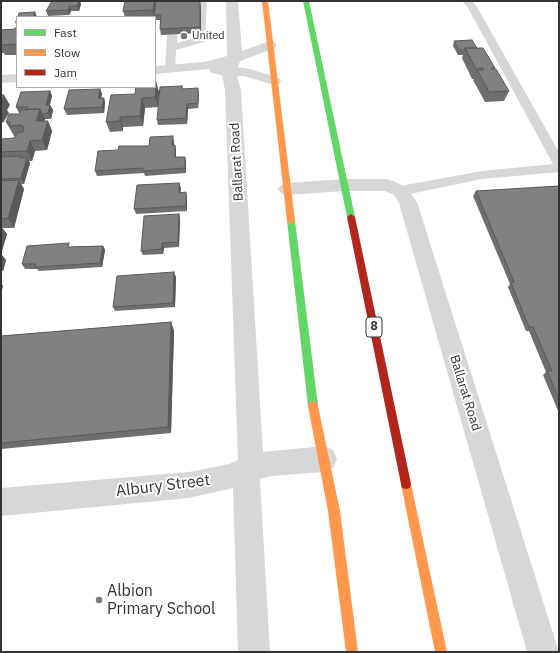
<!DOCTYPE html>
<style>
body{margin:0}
#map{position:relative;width:560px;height:653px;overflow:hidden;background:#fff;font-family:"IBM Plex Sans",sans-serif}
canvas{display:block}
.frame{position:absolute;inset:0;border:2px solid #333;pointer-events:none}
.legend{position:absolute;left:16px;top:16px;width:140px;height:72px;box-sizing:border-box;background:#fff;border:1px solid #adadad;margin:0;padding:5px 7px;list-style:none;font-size:12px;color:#333}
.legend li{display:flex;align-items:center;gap:8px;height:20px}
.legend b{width:20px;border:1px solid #adadad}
</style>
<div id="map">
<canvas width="560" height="653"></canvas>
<div class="frame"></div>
<ul class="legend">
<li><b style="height:5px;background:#63d668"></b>Fast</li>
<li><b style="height:5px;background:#ff974d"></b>Slow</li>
<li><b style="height:5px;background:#b3261e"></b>Jam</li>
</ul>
</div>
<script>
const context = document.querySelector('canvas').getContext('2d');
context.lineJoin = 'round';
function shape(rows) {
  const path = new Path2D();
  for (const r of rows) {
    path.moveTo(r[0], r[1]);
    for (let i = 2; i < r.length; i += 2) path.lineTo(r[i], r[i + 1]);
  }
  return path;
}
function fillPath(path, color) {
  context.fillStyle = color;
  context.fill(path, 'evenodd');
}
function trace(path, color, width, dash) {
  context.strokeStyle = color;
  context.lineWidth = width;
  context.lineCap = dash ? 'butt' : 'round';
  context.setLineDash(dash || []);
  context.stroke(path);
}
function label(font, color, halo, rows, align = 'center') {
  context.font = font + ' "IBM Plex Sans",sans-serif';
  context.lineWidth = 4;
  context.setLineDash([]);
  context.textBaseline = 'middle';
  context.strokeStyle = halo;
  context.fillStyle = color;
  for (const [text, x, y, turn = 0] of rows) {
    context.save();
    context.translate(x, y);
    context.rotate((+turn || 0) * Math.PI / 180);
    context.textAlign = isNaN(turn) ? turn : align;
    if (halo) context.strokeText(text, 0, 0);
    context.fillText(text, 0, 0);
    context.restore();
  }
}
fillPath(shape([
 [169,1,179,1,177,43,195,38,197,1,207,1,205,40,204,42,176,50,175,69,170,72,165,69,169,1],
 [462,1,472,1,477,7,559,152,559,172,482,179,400,196,395,194,393,191,395,188,400,186,482,171,553,164,468,8,462,1]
]), '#d7d7d7');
fillPath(shape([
 [226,1,238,1,242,51,270,41,275,42,277,45,275,48,240,61,238,67,250,69,279,78,281,81,279,84,274,85,244,76,237,76,241,90,263,452,324,446,333,450,337,459,333,468,324,472,271,476,260,479,270,652,238,652,233,488,189,498,1,516,1,488,189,472,229,464,238,460,225,90,222,75,211,73,209,69,155,74,155,66,204,62,227,56,226,1],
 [17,74,17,82,1,83,1,75,17,74],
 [344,179,387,179,393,181,406,187,417,202,559,652,527,652,399,203,394,195,385,191,344,191,287,195,281,193,278,189,281,185,287,183,344,179]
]), '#d7d7d7');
fillPath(shape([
 [303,1,309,1,355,217,351,220,347,217,303,1],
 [291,218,295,221,318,406,317,409,313,411,309,409,308,406,287,221,291,218]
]), '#63d668');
fillPath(shape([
 [262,1,268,1,295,221,291,224,287,221,262,1],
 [313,401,317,403,318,406,340,511,358,652,346,652,328,511,308,406,309,403,313,401],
 [406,479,410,480,411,484,447,652,435,652,401,484,402,480,406,479]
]), '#ff974d');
fillPath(shape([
 [351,214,355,217,411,484,410,488,406,489,402,488,401,484,347,217,351,214]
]), '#b3261e');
fillPath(shape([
 [81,4,79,11,71,11,69,15,48,16,46,11],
 [201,5,201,33,161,35,160,29,160,20,155,20,155,17,125,17,123,11],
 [17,18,17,55,5,55,4,53,1,53,1,30,15,29,17,26,15,22],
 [454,41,477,48,495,68,494,69,509,91,504,101,485,102,473,80,474,79,472,79,462,58,463,55,458,55,453,46],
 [156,82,159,92,158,107,145,108,143,126,123,127,123,131,110,132,106,122,135,94],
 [182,86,183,89,199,94,198,108,188,109,187,124,158,125,157,120],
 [100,89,102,94,101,98,104,98,105,103,104,113,67,115,64,109],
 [50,91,52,96,50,105,53,110,51,119,45,119,44,121,48,121,52,131,47,150,35,151,32,161,29,161,30,163,24,184,21,184,24,189,14,228,2,228,7,234,1,254,6,260,3,271,1,271,1,141,14,138,16,136,14,136,6,122,20,114,20,113,19,113,16,107],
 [174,141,174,145,175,145,176,150,176,157,185,157,186,162,186,173,145,176,144,173,97,176,95,171,118,150,149,146],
 [559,186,559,413,543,375,546,372,529,331,526,331,508,287,510,284,473,196,476,191],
 [181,188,180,193,187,197,187,211,136,214,134,209],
 [179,214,180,219,179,247,164,248,163,254,143,255,141,251],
 [103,246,105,250,102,267,39,271,37,269,25,269,22,264,71,247],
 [176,277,175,307,115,311,113,307],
 [171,322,174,331,171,433,1,449,1,336]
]), '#6f6f6f');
fillPath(shape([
 [79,1,80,1,81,4,79,11,77,6],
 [154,1,157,1,154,15,153,10],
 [201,1,201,33,200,27],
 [69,6,71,11,69,15,68,10],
 [35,12,37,17,33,17],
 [156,82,159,92,158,107,155,97],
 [198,88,199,94,198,108],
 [100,89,102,94,100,104,98,98],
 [50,91,52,96,48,110,46,105],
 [4,95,10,105,7,110,9,113,3,123,1,120,1,96],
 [104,98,105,103,104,113,102,107],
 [142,98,145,108,143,126,140,116],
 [187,104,188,109,187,124,186,118],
 [50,105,53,110,51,119,48,113],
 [40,109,45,119,41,131,36,121],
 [120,117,123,127,123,131,120,121],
 [48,121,52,131,47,150,42,140],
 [173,136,174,141,173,150,172,145],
 [30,141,35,151,32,161,27,151],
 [175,145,176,150,176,163,175,157],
 [185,157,186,162,186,173,185,168],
 [27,158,30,163,24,184,21,178],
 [19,180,24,189,14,228,8,218],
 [179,183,181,188,180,198,179,193],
 [186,192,187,197,187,211,186,206],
 [179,214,180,219,179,247,178,242],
 [3,229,7,234,1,254,6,260,3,271,1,269,1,236],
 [162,243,164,248,163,254,162,249],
 [103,246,105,250,102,267,100,263],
 [174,272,176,277,175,307,173,303],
 [1,283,3,286,1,294],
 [171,322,174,331,171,433,168,427]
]), '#5a5a5a');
const building = shape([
 [52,1,79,1,77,6,69,6,68,10,46,11,52,1],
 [125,1,154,1,153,10,123,11,125,1],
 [156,1,200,1,200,27,160,29,161,15,154,15,156,1],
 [35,12,33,17,18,17,19,13,35,12],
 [17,26,17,44,1,45,1,30,15,29,17,26],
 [472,40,477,48,465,48,465,50,459,50,454,41,472,40],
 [465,48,483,48,495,68,491,68,492,69,496,69,509,91,489,92,477,70,483,70,483,68,476,69,465,48],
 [155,82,156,82,155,97,142,98,140,116,120,117,120,121,106,122,111,95,135,94,136,87,155,87,155,82],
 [182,86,182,89,198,88,198,103,187,104,186,118,157,120,160,87,182,86],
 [100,89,98,98,104,98,102,107,64,109,69,90,100,89],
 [50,91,46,105,50,105,48,113,42,114,40,109,27,109,28,107,16,107,21,92,50,91],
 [1,95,4,95,1,103,1,95],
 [40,109,36,121,48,121,42,140,30,141,27,151,1,152,1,141,2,139,14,138,18,132,23,132,24,127,22,127,22,125,9,126,10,122,6,122,9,114,20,114,21,110,40,109],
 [173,136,172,145,175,145,175,157,185,157,185,168,143,171,143,168,95,171,98,151,118,150,119,146,149,146,150,137,173,136],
 [20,156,20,158,27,158,21,178,1,179,1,161,2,157,20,156],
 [19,180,8,218,1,219,1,181,19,180],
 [179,183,179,193,186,192,186,206,134,209,137,185,179,183],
 [559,186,559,399,547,371,552,371,533,327,529,327,511,283,514,282,476,191,559,186],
 [179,214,178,242,162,243,162,249,141,251,144,216,179,214],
 [1,229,3,229,1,236,1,229],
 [69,243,68,247,103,246,100,263,35,267,36,264,22,264,27,246,69,243],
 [174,272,173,303,113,307,117,276,174,272],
 [171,322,168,427,1,443,1,336,171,322]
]);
fillPath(building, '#818181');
trace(building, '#5a5a5a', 1);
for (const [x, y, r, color] of [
 [184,36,4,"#7a7a7a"],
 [99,600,4,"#7a7a7a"]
]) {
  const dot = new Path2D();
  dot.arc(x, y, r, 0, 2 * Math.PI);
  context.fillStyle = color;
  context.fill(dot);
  trace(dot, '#fff', 1.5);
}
label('11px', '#333', '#fff', [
 ["United",192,36]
], 'left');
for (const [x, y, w] of [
 [374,327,16]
]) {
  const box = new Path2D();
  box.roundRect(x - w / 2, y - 10, w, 20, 3);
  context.fillStyle = '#fff';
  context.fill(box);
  trace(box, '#333', 1);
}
label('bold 12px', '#333', null, [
 ["8",374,327]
]);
label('13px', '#333', '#fff', [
 ["Ballarat Road",237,162,-93],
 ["Ballarat Road",465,393,73]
]);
label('16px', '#333', '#fff', [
 ["Albury Street",163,486,-7]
]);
label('16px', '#333', '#fff', [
 ["Albion",107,591],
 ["Primary School",107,609]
], 'left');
</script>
